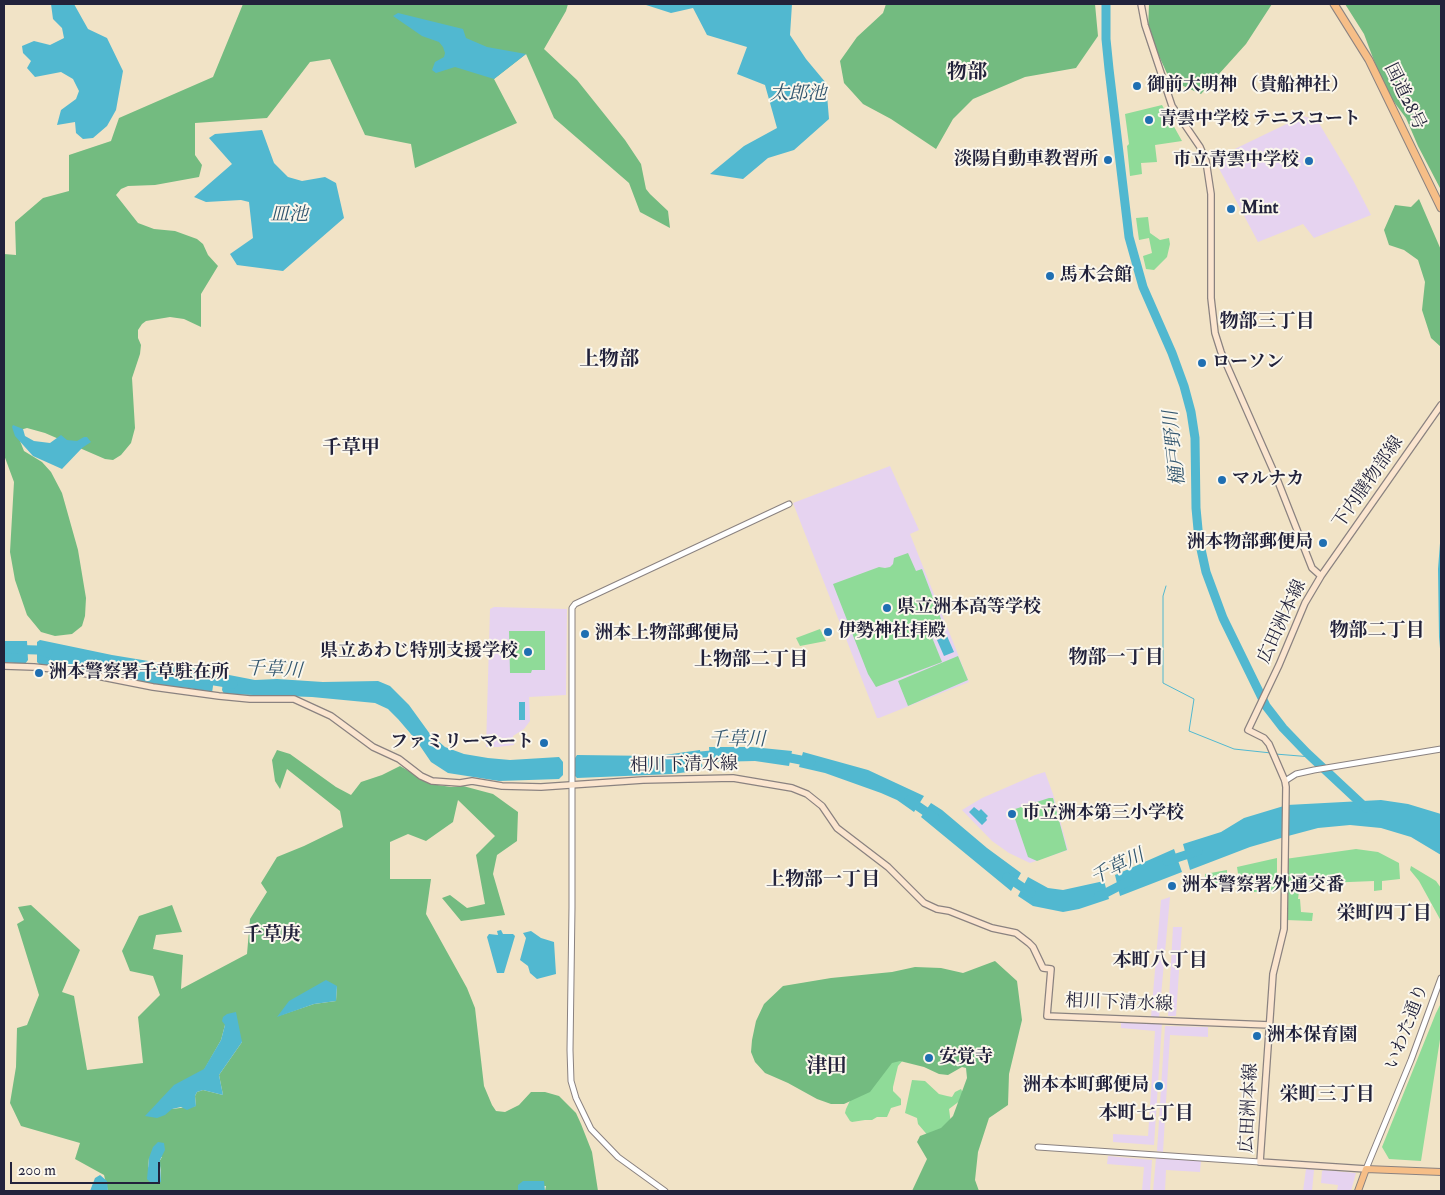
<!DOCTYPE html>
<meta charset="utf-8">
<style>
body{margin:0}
#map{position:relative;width:1445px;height:1195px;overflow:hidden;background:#f1e3c6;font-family:"IM FELL Double Pica",serif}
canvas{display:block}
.frame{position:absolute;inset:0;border:5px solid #22223b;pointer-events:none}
.scale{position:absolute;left:10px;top:1162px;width:150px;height:22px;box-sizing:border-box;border:2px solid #22223b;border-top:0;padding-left:6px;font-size:15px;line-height:18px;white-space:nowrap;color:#22223b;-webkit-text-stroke:4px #fbf7ec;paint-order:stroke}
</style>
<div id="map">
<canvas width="1445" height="1195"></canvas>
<div class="frame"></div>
<div class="scale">200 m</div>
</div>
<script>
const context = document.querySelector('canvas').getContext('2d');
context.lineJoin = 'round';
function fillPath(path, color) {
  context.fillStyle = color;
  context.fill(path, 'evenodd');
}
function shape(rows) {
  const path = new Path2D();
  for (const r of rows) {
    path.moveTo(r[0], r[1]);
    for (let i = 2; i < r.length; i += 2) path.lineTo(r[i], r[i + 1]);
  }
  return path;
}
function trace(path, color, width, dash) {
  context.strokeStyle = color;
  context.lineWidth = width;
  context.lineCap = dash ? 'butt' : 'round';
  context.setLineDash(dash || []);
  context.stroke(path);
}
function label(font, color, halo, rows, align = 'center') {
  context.font = font + ' "IM FELL Double Pica","Noto Serif JP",serif';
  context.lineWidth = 4;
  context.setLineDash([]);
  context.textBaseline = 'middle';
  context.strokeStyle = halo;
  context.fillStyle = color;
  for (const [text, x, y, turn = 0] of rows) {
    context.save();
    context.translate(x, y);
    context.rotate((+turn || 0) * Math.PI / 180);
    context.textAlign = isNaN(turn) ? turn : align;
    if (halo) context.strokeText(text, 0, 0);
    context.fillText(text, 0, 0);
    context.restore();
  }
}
fillPath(shape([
 [1303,116,1317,120,1353,180,1371,215,1314,238,1303,224,1258,242,1214,159],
 [890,466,919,530,910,534,969,682,879,718,877,718,793,503],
 [494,607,567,609,566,695,529,697,530,721,524,729,513,736,514,745,498,747,486,747,490,609],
 [1045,772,1053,794,1068,850,1030,863,1009,853,992,841,962,810,982,798,1035,775],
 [1170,897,1159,1018,1151,1017,1161,900],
 [1173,927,1182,927,1176,1016,1168,1016],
 [1121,1020,1162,1023,1154,1145,1113,1142,1113,1134,1148,1136,1155,1031,1121,1028],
 [1165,1026,1208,1027,1208,1037,1170,1035,1163,1152,1157,1151],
 [1108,1156,1152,1160,1150,1191,1142,1191,1144,1167,1107,1164],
 [1156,1158,1201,1161,1200,1172,1166,1170,1165,1191,1153,1191],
 [1306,1169,1314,1170,1312,1191,1303,1191],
 [1324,1170,1356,1173,1351,1191,1337,1191,1338,1185,1321,1183,1322,1171]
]), '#e6d3f0');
fillPath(shape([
 [1162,105,1182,141,1155,145,1157,162,1141,163,1142,174,1130,176,1127,146,1129,144,1125,114],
 [1148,217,1150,233,1160,240,1169,238,1170,244,1167,257,1154,270,1146,269,1143,256,1152,253,1149,238,1139,240,1136,218],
 [908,553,916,571,922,569,943,624,929,630,942,662,876,687,868,674,833,584,879,567,885,568,890,567,893,564,894,558],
 [820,629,826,641,800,646,796,638],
 [509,631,545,631,545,670,532,670,531,673,510,673],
 [958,656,968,680,908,706,898,681],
 [1049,798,1053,798,1067,850,1037,861,1028,857,1012,810],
 [1356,849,1378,852,1399,863,1400,879,1382,881,1382,890,1374,891,1374,881,1300,884,1298,899,1300,899,1301,912,1313,913,1312,921,1286,920,1285,859],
 [1277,858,1277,892,1254,892,1254,887,1240,887,1237,867],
 [1411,866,1436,881,1441,888,1441,921,1419,881,1410,870],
 [1227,870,1227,884,1221,884,1220,887,1205,884,1205,874],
 [1441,1003,1441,1033,1421,1161,1389,1159,1382,1147,1436,1013],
 [904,1059,898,1066,893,1087,893,1091,901,1099,901,1105,891,1108,887,1117,877,1117,872,1120,865,1120,852,1122,850,1121,845,1113,846,1109,865,1069],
 [912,1080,925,1081,939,1094,947,1096,952,1097,955,1092,961,1089,965,1097,949,1109,951,1124,930,1138,918,1124,917,1118,905,1113]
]), '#8fdb98');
fillPath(shape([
 [243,4,568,4,566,11,544,49,577,80,625,140,641,164,646,189,650,194,668,211,670,228,640,212,629,183,554,118,526,54,494,79,517,123,415,168,411,144,365,135,330,59,310,62,267,118,195,123,195,155,202,165,199,177,155,185,128,186,121,189,116,195,138,223,154,229,175,231,197,239,203,244,208,255,218,266,201,294,201,327,184,319,170,317,146,321,142,324,138,330,138,338,141,345,140,354,132,378,135,428,131,443,121,455,113,460,105,459,45,433,27,428,20,430,18,436,24,451,42,462,51,472,62,493,78,550,86,598,85,616,82,626,72,634,55,636,41,632,27,615,15,580,10,552,14,482,4,455,4,254,16,255,15,222,43,198,69,191,69,155,111,141,119,118,213,77],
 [886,4,1095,4,1098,36,1076,68,1025,77,973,99,953,119,936,149,891,119,863,104,844,83,840,61,857,37,883,13],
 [1149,4,1272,4,1246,44,1201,94,1170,80,1148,32],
 [1345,4,1441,4,1441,190,1418,146,1406,118,1391,98,1382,82,1364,34],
 [1419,199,1441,250,1441,347,1431,338,1422,310,1425,282,1418,260,1404,250,1389,245,1384,230,1395,205,1411,207],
 [277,750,290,754,336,787,351,795,361,782,382,775,400,766,431,784,451,787,463,786,493,794,518,812,517,841,497,855,493,874,505,915,461,921,442,898,450,895,467,908,485,904,476,855,495,836,458,800,453,822,426,841,408,834,390,842,390,879,431,879,426,914,467,988,475,1008,484,1086,492,1105,496,1111,505,1112,519,1105,531,1092,545,1092,559,1096,576,1113,581,1124,592,1152,598,1191,545,1191,546,1186,518,1185,518,1191,108,1191,104,1175,75,1159,80,1143,21,1126,10,1103,16,1067,17,1028,27,1025,39,995,17,924,24,920,18,907,31,905,80,950,62,992,74,996,87,1070,143,1063,138,1017,160,995,153,976,130,971,122,951,139,916,172,905,182,932,156,935,153,949,183,955,181,989,247,954,250,919,267,892,261,883,277,857,304,846,343,827,340,811,287,769,280,789,275,781,272,760],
 [337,986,336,1001,314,1004,278,1016],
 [225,1025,242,1042,219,1075,223,1095,203,1090,197,1092,195,1096,196,1106,172,1109,191,1077,204,1070,221,1040],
 [162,1157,159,1162,161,1170,161,1182,148,1167,149,1158],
 [995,961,1017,981,1022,1020,1009,1074,1008,1105,989,1118,978,1152,975,1180,979,1191,912,1191,927,1159,917,1142,920,1136,941,1128,953,1116,967,1078,966,1068,962,1067,948,1075,939,1074,924,1067,900,1061,892,1063,870,1092,844,1104,831,1104,817,1099,788,1083,772,1076,765,1073,755,1062,751,1052,752,1040,756,1021,764,1004,783,986,831,978,892,972,915,967,941,968,963,973]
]), '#73bb80');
fillPath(shape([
 [51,4,74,4,88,29,107,38,123,71,116,110,107,126,93,138,83,139,76,133,75,122,57,125,61,110,76,99,79,91,73,79,61,72,35,77,27,68,31,61,23,53,22,46,34,41,50,45,64,38,62,28,53,19],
 [643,4,792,4,790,35,806,59,826,83,829,119,794,150,768,158,743,179,710,174,744,146,777,128,765,85,737,74,747,47,707,35,693,8,671,13],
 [398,13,463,29,466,38,487,47,526,54,494,79,455,67,436,73,432,70,435,62,444,57,445,53,443,47,439,42,422,36,393,16],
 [262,130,274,163,288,177,302,181,325,177,336,183,344,218,283,271,237,265,230,254,253,238,249,202,241,200,206,202,194,197,232,164,209,138,215,134],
 [13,425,23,429,25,436,34,441,50,443,61,435,67,440,77,441,84,437,87,437,91,442,82,448,62,469,33,456,15,436,12,427],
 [1441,530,1441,660,1439,637,1438,569],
 [947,636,954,652,944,656,937,640],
 [40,640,112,655,215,672,212,693,189,688,159,686,79,670,39,664,37,662,37,642],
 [4,641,27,641,28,660,25,664,4,662],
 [224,674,255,680,277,679,323,682,378,681,390,686,409,705,430,734,445,747,464,754,488,758,510,760,559,757,563,762,563,775,559,779,499,781,448,773,431,762,416,740,398,719,388,709,375,703,312,697,224,694,222,690],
 [519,702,525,702,525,720,519,720],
 [709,747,752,747,792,751,789,766,755,761,710,762],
 [700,750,703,770,672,774,577,778,573,774,573,761,577,755,657,756],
 [803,752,868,770,924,796,914,812,897,800,881,793,825,773,799,767],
 [1381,800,1408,804,1441,814,1441,855,1411,837,1381,828,1350,825,1318,828,1288,836,1250,847,1190,870,1183,844,1221,832,1244,818,1287,805],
 [931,803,942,810,987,848,1021,873,1011,891,921,817],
 [974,807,979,811,981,809,988,816,986,818,987,820,982,825,969,812],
 [1174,849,1182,872,1120,896,1115,875],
 [1028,877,1048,888,1063,890,1104,881,1109,899,1079,909,1063,912,1033,906,1018,896],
 [501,930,503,934,513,934,515,936,504,973,497,973,487,937,489,934,498,935,497,931],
 [531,931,541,938,554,942,556,974,537,979,530,973,528,966,520,960,526,938,523,933],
 [326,980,337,986,336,1001,314,1004,277,1017,289,1001],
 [236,1012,242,1042,219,1075,223,1095,203,1090,197,1092,195,1096,196,1106,187,1110,181,1107,172,1109,165,1115,157,1118,145,1116,174,1085,204,1069,221,1040,225,1025,222,1021,223,1017,227,1014],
 [158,1142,164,1143,165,1150,160,1160,161,1182,155,1183,150,1182,147,1179,149,1158,153,1147],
 [100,1175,107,1181,108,1191,90,1191,95,1178],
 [523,1181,544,1181,545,1191,518,1191,518,1185]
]), '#51b8d0');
trace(shape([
 [1166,586,1163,596,1163,683,1194,699,1189,731,1234,749,1271,753],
 [1275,754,1312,757]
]), '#51b8d0', 1);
trace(shape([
 [1106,4,1106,39,1109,69,1129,237,1143,287,1172,353,1184,386,1191,412,1195,438,1196,508,1199,540,1206,572,1223,618,1266,706,1283,728,1307,753,1366,808],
 [4,649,37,650,48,653],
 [202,679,233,684],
 [780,756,811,762],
 [690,757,722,754],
 [909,800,935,818],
 [1167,861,1198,851],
 [1007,877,1031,893],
 [1098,897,1129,881]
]), '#51b8d0', 9);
const tertiary = shape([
 [1285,781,1296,774,1314,770,1441,749],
 [1038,1147,1260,1162],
 [1366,1169,1411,1060,1441,978],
 [665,1191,618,1157,591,1129,576,1098,571,1081,570,1050,572,907,572,608,575,604,590,597,789,504]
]);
const secondary = shape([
 [1141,4,1145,25,1172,106,1200,147,1206,161,1211,194,1211,298,1215,333,1221,352,1277,479,1312,568,1321,576],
 [4,666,34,667,72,671,153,687,219,696,250,699,294,699,331,716,373,747,399,759,421,776,432,781,460,783,472,781,502,786,541,787,643,780,733,778,792,788,807,794,822,806,837,828,888,867,924,903,937,909,949,911,992,928,1016,933,1029,943,1033,947,1043,968,1051,969,1047,1016,1270,1025],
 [1366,1169,1260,1162,1273,974,1284,929,1286,787,1285,781,1269,744,1264,738,1248,730,1279,665,1305,603,1321,576,1441,405]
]);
const primary = shape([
 [1358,1191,1366,1169,1441,1172]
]);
const trunk = shape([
 [1334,4,1369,60,1441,208]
]);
trace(tertiary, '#8a8280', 7);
trace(secondary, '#8a8280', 8);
trace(primary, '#8a8280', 8);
trace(trunk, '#8a8280', 9);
trace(tertiary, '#fff', 5);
trace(secondary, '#fbe5cf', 5.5);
trace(primary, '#f6be87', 6);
trace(trunk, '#f6be87', 7);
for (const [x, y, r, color] of [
 [1137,86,5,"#1f6fb2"],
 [1149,120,5,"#1f6fb2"],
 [1108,160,5,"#1f6fb2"],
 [1309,161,5,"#1f6fb2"],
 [1231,209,5,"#1f6fb2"],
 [1050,276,5,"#1f6fb2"],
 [1202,363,5,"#1f6fb2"],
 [1222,480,5,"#1f6fb2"],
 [1323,543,5,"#1f6fb2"],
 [887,608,5,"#1f6fb2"],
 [828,632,5,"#1f6fb2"],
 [585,634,5,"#1f6fb2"],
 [528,652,5,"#1f6fb2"],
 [39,673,5,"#1f6fb2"],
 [544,743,5,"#1f6fb2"],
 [1012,814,5,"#1f6fb2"],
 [1172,886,5,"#1f6fb2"],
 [1257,1036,5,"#1f6fb2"],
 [929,1058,5,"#1f6fb2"],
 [1159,1086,5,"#1f6fb2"]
]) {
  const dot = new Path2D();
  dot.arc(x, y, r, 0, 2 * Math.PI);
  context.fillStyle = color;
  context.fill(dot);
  trace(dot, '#fbf7ec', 2);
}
label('bold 18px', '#22223b', '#fbf7ec', [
 ["御前大明神 （貴船神社）",1147,86],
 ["青雲中学校 テニスコート",1159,120],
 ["淡陽自動車教習所",1098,160,"right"],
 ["市立青雲中学校",1299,161,"right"],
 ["Mint",1241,209],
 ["馬木会館",1060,276],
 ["ローソン",1212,363],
 ["マルナカ",1232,480],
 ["洲本物部郵便局",1313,543,"right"],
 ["県立洲本高等学校",897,608],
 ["伊勢神社拝殿",838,632],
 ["洲本上物部郵便局",595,634],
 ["県立あわじ特別支援学校",518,652,"right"],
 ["洲本警察署千草駐在所",49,673],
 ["ファミリーマート",534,743,"right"],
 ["市立洲本第三小学校",1022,814],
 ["洲本警察署外通交番",1182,886],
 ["洲本保育園",1267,1036],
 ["安覚寺",939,1058],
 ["洲本本町郵便局",1149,1086,"right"]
], 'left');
label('18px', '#22223b', '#fbf7ec', [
 ["国道28号",1404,97,64],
 ["下内膳物部線",1369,483,-55],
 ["広田洲本線",1283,622,-65],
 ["相川下清水線",684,766,-1],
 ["相川下清水線",1119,1004,2],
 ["いわた通り",1408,1027,-69],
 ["広田洲本線",1250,1108,-87]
]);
label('italic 19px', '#32566f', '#fbf7ec', [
 ["太郎池",798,95],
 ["皿池",289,216],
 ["樋戸野川",1176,448,-96],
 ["千草川",274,671,3],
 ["千草川",737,741],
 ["千草川",1118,868,-26]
]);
label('bold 19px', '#22223b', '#fbf7ec', [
 ["物部三丁目",1267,323],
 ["千草甲",351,449],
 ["物部二丁目",1377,632],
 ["物部一丁目",1116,659],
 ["上物部二丁目",751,661],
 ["上物部一丁目",823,881],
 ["栄町四丁目",1384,915],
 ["千草庚",272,936],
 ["本町八丁目",1160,962],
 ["栄町三丁目",1327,1096],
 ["本町七丁目",1146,1115]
]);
label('bold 20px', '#22223b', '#fbf7ec', [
 ["物部",967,74],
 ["上物部",609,361],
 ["津田",827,1068]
]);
</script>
